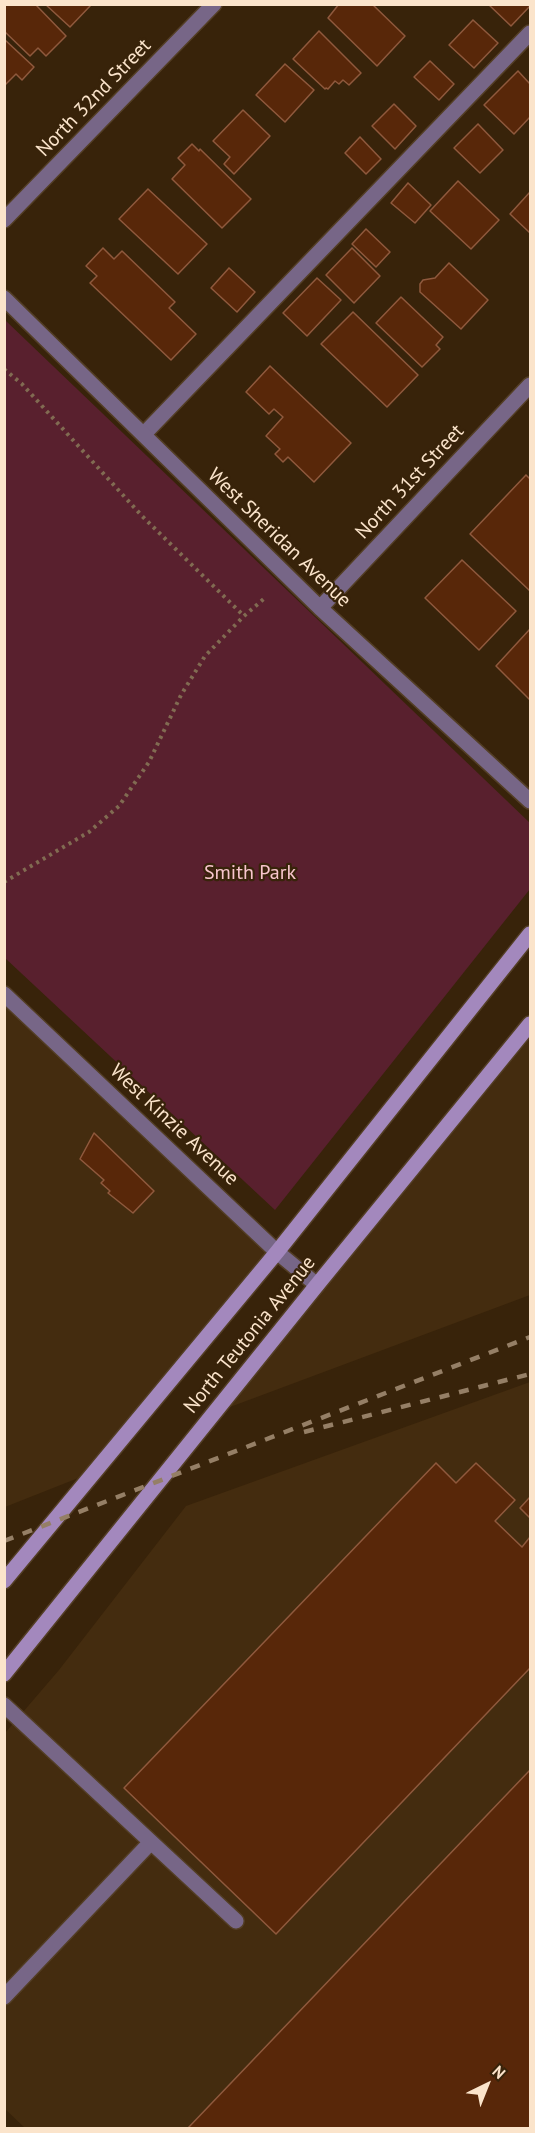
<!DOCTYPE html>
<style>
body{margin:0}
#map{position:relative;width:535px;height:2133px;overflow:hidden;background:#38230a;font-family:"PT Sans",sans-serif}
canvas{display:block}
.frame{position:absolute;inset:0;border:6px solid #fbe4cb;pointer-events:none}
.north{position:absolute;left:457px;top:2055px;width:60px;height:60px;-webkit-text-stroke:4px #38230a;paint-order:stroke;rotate:43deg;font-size:16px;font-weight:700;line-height:24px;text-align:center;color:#fbe4cb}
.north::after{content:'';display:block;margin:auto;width:21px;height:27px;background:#fbe4cb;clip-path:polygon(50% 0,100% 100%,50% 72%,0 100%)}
</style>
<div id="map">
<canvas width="535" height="2133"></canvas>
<div class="frame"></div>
<div class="north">N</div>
</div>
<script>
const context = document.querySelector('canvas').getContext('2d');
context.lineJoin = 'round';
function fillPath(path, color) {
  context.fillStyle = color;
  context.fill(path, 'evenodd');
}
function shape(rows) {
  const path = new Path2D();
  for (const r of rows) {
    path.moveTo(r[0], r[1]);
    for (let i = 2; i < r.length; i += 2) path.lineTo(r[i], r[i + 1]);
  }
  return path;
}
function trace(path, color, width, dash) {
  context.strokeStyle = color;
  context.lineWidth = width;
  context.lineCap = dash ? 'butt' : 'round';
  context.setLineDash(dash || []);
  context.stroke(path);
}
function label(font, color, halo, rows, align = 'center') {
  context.font = font + ' "PT Sans",sans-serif';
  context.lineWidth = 4.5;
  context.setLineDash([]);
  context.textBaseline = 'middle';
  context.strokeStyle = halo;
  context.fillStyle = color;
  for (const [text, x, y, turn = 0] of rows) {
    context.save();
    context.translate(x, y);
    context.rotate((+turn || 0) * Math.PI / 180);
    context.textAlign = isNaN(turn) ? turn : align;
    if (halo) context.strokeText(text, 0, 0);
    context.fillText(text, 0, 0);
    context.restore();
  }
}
fillPath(shape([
 [4,994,277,1252,96,1471,5,1507],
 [530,1024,530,1295,214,1413],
 [530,1382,530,2128,25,2128,5,2109,5,1733,59,1670,186,1506]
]), '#442c0f');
fillPath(shape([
 [5,320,530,823,530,889,275,1210,5,958]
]), '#59202e');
const building = shape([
 [4,4,35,4,66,36,46,56,38,48,30,56,4,31,4,4],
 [45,4,92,4,70,27,45,4],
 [339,4,372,4,405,36,377,66,328,18,339,4],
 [488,4,530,4,530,6,511,26,488,4],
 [473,20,498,43,474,68,449,45,473,20],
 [319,31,361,73,349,85,343,80,339,84,335,81,328,89,326,88,325,89,293,59,319,31],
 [4,39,34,67,22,80,16,74,5,85,4,39],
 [430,61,454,84,439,100,414,77,430,61],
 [285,64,314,90,285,122,256,95,285,64],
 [518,71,530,84,530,117,514,134,484,105,518,71],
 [394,104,416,126,395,149,372,126,394,104],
 [243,110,270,136,234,174,224,164,230,157,213,141,243,110],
 [478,124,503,150,480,173,454,148,478,124],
 [360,137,381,159,366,174,345,153,360,137],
 [192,144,199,151,200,149,251,199,222,228,172,179,185,165,178,158,192,144],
 [458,181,499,220,471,249,430,211,458,181],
 [408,183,431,205,415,223,391,203,408,183],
 [148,189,207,244,178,274,119,219,148,189],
 [530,192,530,233,510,214,530,192],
 [366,229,390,252,376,267,352,244,366,229],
 [103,248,114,259,122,251,175,302,169,308,196,334,171,360,90,283,97,276,86,266,103,248],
 [352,248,380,276,354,303,326,275,352,248],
 [449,263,488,300,461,329,420,292,420,284,423,280,435,278,449,263],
 [229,268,255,292,237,312,211,288,229,268],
 [317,278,341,300,307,336,283,313,317,278],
 [401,297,443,337,436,345,440,349,422,367,376,323,401,297],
 [353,312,418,375,387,407,321,344,353,312],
 [270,366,351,443,314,482,288,457,283,462,275,454,280,449,266,436,283,417,274,409,269,414,246,392,270,366],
 [526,475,530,479,530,591,470,534,526,475],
 [462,560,516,611,479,650,425,598,462,560],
 [530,629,530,700,496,666,530,629],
 [94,1133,154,1191,133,1213,108,1193,110,1191,101,1183,104,1180,80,1159,94,1133],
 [436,1463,456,1483,476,1463,515,1500,495,1521,522,1547,530,1537,530,1668,276,1934,124,1788,436,1463],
 [530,1497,530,1518,520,1508,530,1497],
 [530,1770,530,2128,188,2128,530,1770]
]);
fillPath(building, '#582709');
trace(building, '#8f593d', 1.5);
const service = shape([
 [144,434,530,33],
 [4,1705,151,1842],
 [4,1997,151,1842,236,1921]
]);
const minor = shape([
 [4,220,214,4],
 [4,298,320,608,530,801],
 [320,608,530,385],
 [4,994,277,1252,317,1285]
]);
const secondary = shape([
 [4,1581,277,1252,530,934],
 [4,1674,317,1285,530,1024]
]);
trace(service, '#533e25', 18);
trace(minor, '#533e25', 18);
trace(secondary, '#533e25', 18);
trace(shape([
 [4,369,22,384,142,516,244,616],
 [4,882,89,832,119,806,149,762,181,695,205,656,244,616,266,597]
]), '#816b52', 4, [3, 4.5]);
trace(service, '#776687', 15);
trace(minor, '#776687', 15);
trace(secondary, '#a388bd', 15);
trace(shape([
 [304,1432,530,1374],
 [4,1541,530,1337]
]), '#957f66', 4.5, [10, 10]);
label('20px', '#fbe4cb', '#38230a', [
 ["North 32nd Street",94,98,-46],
 ["North 31st Street",410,482,-47],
 ["West Sheridan Avenue",279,538,44],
 ["West Kinzie Avenue",174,1125,43],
 ["North Teutonia Avenue",250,1335,-51]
]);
label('20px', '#f8c5cd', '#38230a', [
 ["Smith Park",250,873]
]);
</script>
